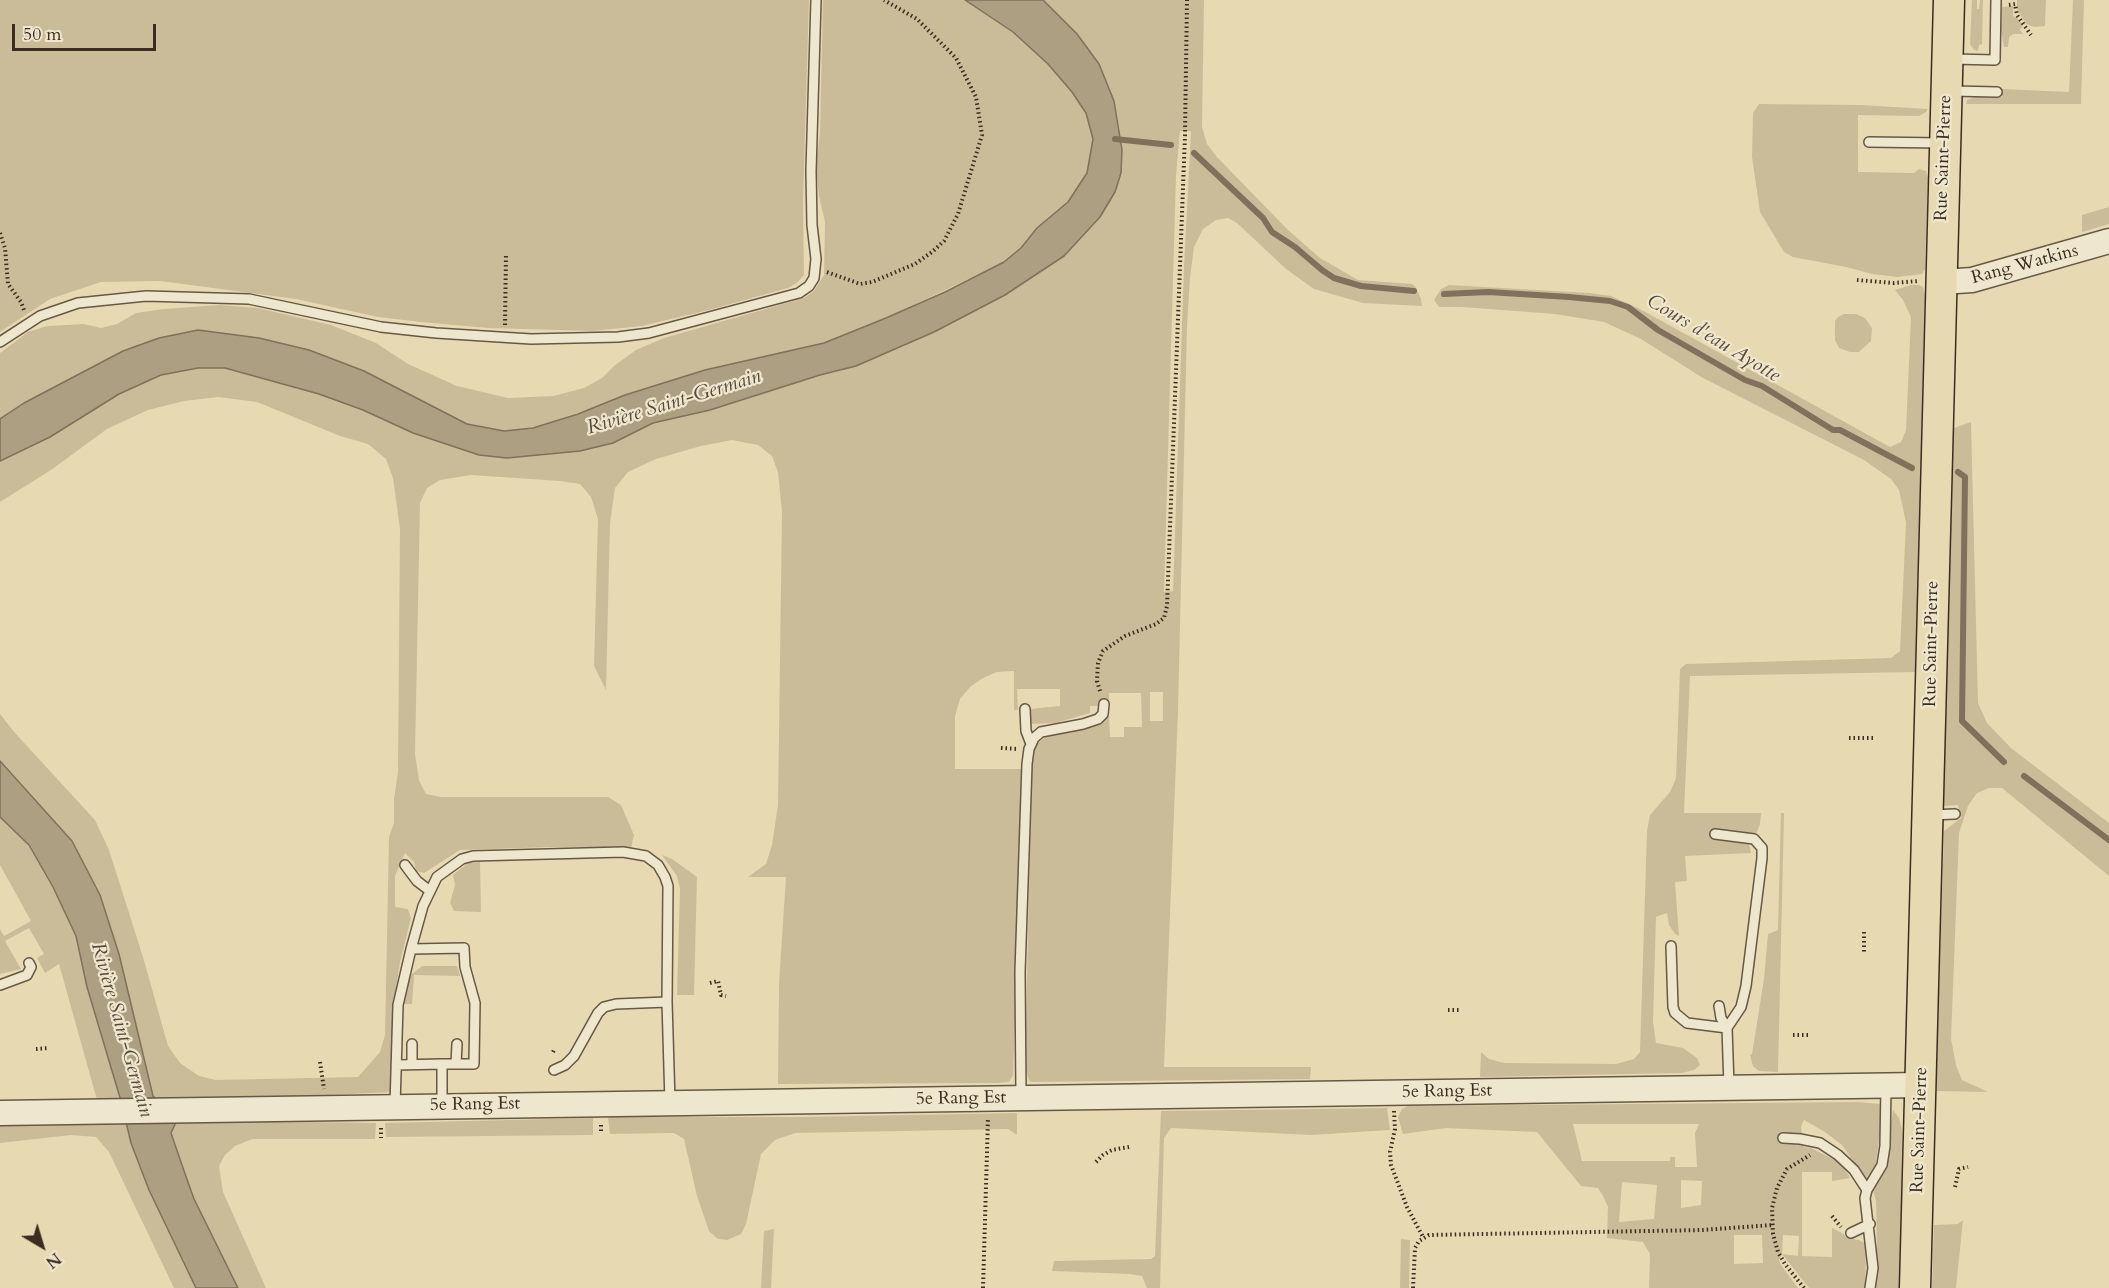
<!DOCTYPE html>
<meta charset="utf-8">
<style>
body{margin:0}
#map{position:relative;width:2109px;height:1288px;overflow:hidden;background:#e7dab2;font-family:Cardo,serif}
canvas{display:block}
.north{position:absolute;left:12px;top:1216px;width:60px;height:60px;-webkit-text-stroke:4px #efe7cd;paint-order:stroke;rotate:142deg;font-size:16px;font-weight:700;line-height:24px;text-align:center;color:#3b2c21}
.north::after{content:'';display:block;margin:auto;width:21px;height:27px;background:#3b2c21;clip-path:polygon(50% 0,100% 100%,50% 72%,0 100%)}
.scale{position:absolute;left:12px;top:24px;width:144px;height:27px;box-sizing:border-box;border:3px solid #3b2c21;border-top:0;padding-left:8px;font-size:18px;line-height:21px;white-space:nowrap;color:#3b2c21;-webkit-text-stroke:4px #efe7cd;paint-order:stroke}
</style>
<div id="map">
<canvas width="2109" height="1288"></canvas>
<div class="north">N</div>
<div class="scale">50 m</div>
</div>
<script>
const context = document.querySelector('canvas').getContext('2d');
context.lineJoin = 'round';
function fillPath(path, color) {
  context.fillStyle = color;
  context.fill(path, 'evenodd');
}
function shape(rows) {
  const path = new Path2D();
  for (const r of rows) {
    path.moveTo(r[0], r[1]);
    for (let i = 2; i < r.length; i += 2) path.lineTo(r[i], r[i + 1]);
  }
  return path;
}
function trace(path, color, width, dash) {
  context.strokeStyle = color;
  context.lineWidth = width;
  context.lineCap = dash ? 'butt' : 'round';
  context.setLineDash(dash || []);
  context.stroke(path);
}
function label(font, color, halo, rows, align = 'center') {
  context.font = font + ' Cardo,serif';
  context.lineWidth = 4.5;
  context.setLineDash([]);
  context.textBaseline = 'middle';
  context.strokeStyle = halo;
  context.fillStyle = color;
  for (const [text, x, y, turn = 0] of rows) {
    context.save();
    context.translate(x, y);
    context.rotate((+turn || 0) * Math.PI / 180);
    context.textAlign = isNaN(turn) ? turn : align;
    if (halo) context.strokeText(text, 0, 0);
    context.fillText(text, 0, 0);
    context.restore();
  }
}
fillPath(shape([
 [0,0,809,0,803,201,804,275,797,283,788,288,709,310,642,326,593,331,488,328,421,322,378,317,296,299,160,281,101,282,50,299,0,332],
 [823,0,965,0,1013,32,1048,64,1072,92,1086,113,1093,139,1087,173,1068,202,1037,228,1021,248,1004,262,886,318,824,343,705,370,533,428,504,431,467,424,364,371,309,350,259,338,123,351,24,403,0,419,0,353,28,332,47,326,84,324,101,328,117,324,136,313,164,309,219,305,258,308,331,325,376,343,408,364,457,386,508,398,553,396,584,388,602,378,614,366,636,350,664,338,804,298,814,291,824,275,825,222,819,196,816,165,820,132],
 [1043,0,1204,0,1202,127,1207,144,1217,157,1288,230,1320,258,1358,280,1412,284,1415,286,1421,299,1422,306,1363,303,1314,289,1286,269,1237,223,1228,218,1216,220,1203,229,1194,247,1190,278,1187,326,1178,711,1164,1067,1311,1067,1310,1079,1030,1082,1025,1069,1032,750,1039,742,1048,735,1080,728,1091,728,1101,719,1109,716,1110,737,1124,737,1124,727,1142,727,1141,693,1109,693,1109,706,1090,706,1090,713,1055,723,1029,724,1030,709,1060,706,1060,689,1017,689,1018,710,1014,710,1014,671,997,672,983,678,970,687,960,699,955,716,955,769,1023,769,1013,1075,1009,1082,998,1083,778,1084,779,983,786,877,748,877,766,864,772,845,778,805,782,512,778,472,772,456,758,445,732,440,701,446,656,459,628,472,615,488,610,523,606,690,594,666,598,519,591,497,580,484,560,481,471,475,440,480,427,488,420,503,415,754,419,780,426,794,441,797,608,797,621,805,634,835,631,848,551,847,460,850,424,873,416,871,414,862,405,853,395,876,395,907,408,909,411,918,400,962,394,1001,393,1092,246,1099,175,1098,157,1100,153,1096,119,954,100,895,34,798,0,761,0,714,15,733,95,820,109,850,143,957,168,1046,180,1063,199,1076,216,1080,358,1077,380,1052,385,1035,389,837,394,823,394,799,398,772,400,529,393,478,386,459,368,444,340,436,257,402,218,397,184,401,148,410,107,429,51,470,0,502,0,461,50,437,119,394,161,375,198,368,225,368,266,379,319,394,363,410,413,433,479,455,507,458,580,451,613,443,653,423,710,410,820,375,856,366,895,350,1005,295,1041,272,1064,256,1100,217,1119,127,1114,101,1099,64],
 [1180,131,1191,131,1184,267,1173,591,1164,592,1176,176],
 [1150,692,1163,692,1163,721,1150,721],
 [1972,0,1977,0,1977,9,1979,9,1980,0,1983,0,1982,44,1979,45,1978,51,1974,50,1970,44],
 [2017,0,2046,0,2045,26,2034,27,2026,24,2017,9],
 [2073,0,2084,0,2081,104,1966,104,1967,100,1975,97,2002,97,2002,89,2069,92],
 [2013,6,2013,16,2017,18,2023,25,2020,30,2023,34,2013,34,2009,37,2008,47,2004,47,2001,30,2002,7],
 [1759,104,1861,105,1928,109,1926,112,1919,116,1858,115,1858,172,1914,173,1919,169,1926,171,1928,178,1925,269,1922,274,1898,277,1872,274,1846,267,1793,257,1784,252,1760,212,1752,157,1753,113],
 [2109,207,2109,224,2082,232,2082,215],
 [1449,285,1589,293,1611,296,1640,309,1890,447,1901,442,1906,430,1911,317,1903,300,1895,290,1911,285,1919,285,1923,287,1925,295,1916,672,1690,676,1684,813,1761,813,1760,824,1756,834,1710,830,1711,836,1740,840,1749,844,1751,853,1685,856,1687,881,1675,882,1679,936,1675,934,1669,925,1667,913,1656,917,1653,1022,1656,1043,1683,1048,1697,1058,1700,1065,1694,1070,1682,1073,1480,1077,1481,1052,1489,1059,1504,1063,1616,1064,1634,1059,1640,1052,1647,831,1650,815,1670,792,1676,778,1680,669,1686,664,1891,658,1900,651,1906,523,1899,490,1891,479,1864,460,1703,378,1641,339,1604,322,1555,314,1462,307,1439,307,1434,300,1441,289],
 [1844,314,1856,314,1865,318,1872,328,1871,341,1859,352,1850,352,1839,348,1835,340,1835,321,1838,317],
 [1971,422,1978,703,1987,723,2011,748,2109,823,2109,876,2002,788,1989,788,1977,793,1968,806,1959,833,1951,1039,1956,1065,1962,1080,1988,1092,1936,1091,1944,831,1961,818,1958,805,1943,806,1951,447,1954,428],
 [1781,813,1784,813,1778,1072,1759,1071,1753,1066,1750,1055,1752,1054,1764,979,1768,934,1778,930],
 [0,817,29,845,53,887,76,936,87,987,121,1101,97,1100,59,964,45,973,37,958,44,954,29,928,5,941,21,969,0,974,0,929,4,936,31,921,0,865],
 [662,855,672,859,697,877,694,995,677,995,680,889,677,876],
 [480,861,481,912,454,911,450,903,455,885,453,875,468,863],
 [422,966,457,966,460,976,414,975,412,1004,403,1004,411,975],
 [1859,1102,1880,1104,1882,1120,1875,1168,1885,1169,1893,1110,1899,1118,1902,1130,1900,1288,1875,1288,1877,1246,1876,1201,1873,1190,1842,1145,1825,1132,1804,1120,1801,1127,1804,1147,1811,1148,1841,1163,1850,1178,1832,1181,1832,1172,1802,1172,1802,1256,1832,1257,1832,1228,1842,1233,1848,1238,1859,1240,1866,1244,1865,1288,1809,1288,1782,1254,1779,1260,1781,1265,1798,1288,1649,1288,1650,1254,1643,1242,1607,1238,1608,1207,1603,1196,1598,1188,1581,1186,1537,1132,1446,1128,1403,1134,1398,1117,1402,1109,1407,1106],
 [1573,1124,1699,1124,1695,1133,1697,1167,1675,1167,1675,1157,1670,1157,1670,1161,1582,1161],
 [1681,1180,1702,1181,1701,1205,1681,1208],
 [1622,1182,1657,1185,1654,1219,1619,1222],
 [1734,1235,1762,1235,1763,1263,1734,1264],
 [1783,1235,1799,1236,1798,1256,1782,1254],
 [1387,1108,1390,1130,1311,1135,1171,1128,1164,1138,1160,1288,1147,1288,1142,1276,1130,1274,1052,1271,1054,1261,1151,1259,1155,1256,1161,1111],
 [1017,1113,1017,1135,1008,1129,795,1133,775,1140,761,1154,746,1224,741,1234,727,1240,718,1239,709,1231,697,1196,684,1139,674,1133,610,1134,608,1117,801,1117],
 [593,1118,593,1135,386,1137,385,1123],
 [177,1120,376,1123,375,1139,252,1139,235,1146,225,1155,219,1166,223,1192,266,1288,238,1288,194,1199,183,1168,171,1132],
 [126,1121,131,1143,149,1190,196,1288,174,1288,109,1152,96,1137,71,1135,0,1143,0,1123],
 [1963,1220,1956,1288,1932,1288,1934,1225,1958,1224],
 [774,1229,771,1288,761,1288,764,1231],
 [1401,1239,1410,1240,1409,1288,1400,1288]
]), '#cabc99');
const water = shape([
 [965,0,1043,0,1077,34,1099,64,1114,101,1122,150,1121,173,1115,192,1100,217,1064,256,1005,295,934,332,856,366,820,375,710,410,653,423,613,443,580,451,507,458,479,455,413,433,363,410,319,394,225,368,198,368,161,375,119,394,50,437,0,461,0,419,24,403,123,351,159,338,198,330,259,338,309,350,364,371,467,424,504,431,533,428,578,414,625,395,705,370,824,343,886,318,945,292,1004,262,1021,248,1037,228,1068,202,1087,173,1093,139,1086,113,1072,92,1048,64,1013,32,965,0],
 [0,761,72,841,100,895,119,954,153,1096,177,1120,171,1133,183,1168,194,1199,238,1288,196,1288,149,1190,131,1143,121,1101,87,987,76,936,53,887,29,845,0,817,0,761]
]);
fillPath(water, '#ad9f81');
trace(water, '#7f715b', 1.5);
trace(shape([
 [1115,139,1171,145],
 [1194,153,1263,218,1272,232,1295,247,1322,270,1334,278,1361,286,1414,291],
 [1444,294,1488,292,1569,297,1610,301,1628,307,1658,330,1745,380,1762,386,1833,430,1840,430,1912,468],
 [1958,472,1965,477,1962,721,2004,762],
 [2024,776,2109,840]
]), '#7f715b', 6);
const service = shape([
 [1952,59,1995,60,1996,0],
 [1952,91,1997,92],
 [1869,142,1942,143],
 [0,342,40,316,78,303,146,296,249,299,381,327,436,333,531,339,618,337,649,333,799,293,809,286,814,278,816,259,812,225,811,171,816,0],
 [1025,709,1026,731,1031,744],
 [1930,815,1955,814],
 [1715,834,1754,839,1762,848,1762,858,1746,986,1741,1007,1727,1028],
 [405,865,417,881,430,891],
 [1671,946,1673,1007,1675,1013,1687,1023,1727,1028],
 [411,949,464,948,465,967,475,1003,474,1064,442,1064,442,1106],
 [0,985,27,975,31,967,29,963],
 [1719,1006,1721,1018,1727,1028,1729,1086],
 [412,1044,412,1064],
 [456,1064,457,1044],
 [396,1065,442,1064],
 [554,1070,565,1065,574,1056,598,1013,604,1007,616,1004,667,1002,670,1102],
 [1021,1096,1020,972,1027,764,1029,749,1034,738,1041,732,1083,724,1098,719,1103,714,1104,704],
 [395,1106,398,1005,411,949,423,906,437,877,462,859,473,856,623,852,646,856,658,865,665,877,668,886,667,1002],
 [1783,1138,1800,1139,1820,1143,1838,1155,1854,1170,1867,1190],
 [1851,1233,1870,1224],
 [1870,1288,1873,1268,1865,1198,1867,1190,1882,1165,1885,1146,1886,1086]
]);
const tertiary = shape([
 [1941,282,1972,280,2109,241],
 [0,1113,1921,1085]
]);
const primary = shape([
 [1915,1288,1949,0]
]);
trace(service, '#665845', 12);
trace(tertiary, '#665845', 27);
trace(primary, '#3b2c21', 33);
trace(shape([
 [2009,5,2015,4,2017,15,2031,35],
 [0,233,5,248,8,284,21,302,24,310],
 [827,272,860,284,872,282,915,264,932,252,944,241,958,214,982,135,976,97,956,58,917,19,884,0],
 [1857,280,1893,283,1919,281],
 [505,325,506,254],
 [1100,691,1097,681,1098,663,1103,651,1125,636,1156,624,1164,618,1167,606,1185,135,1187,0],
 [1849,738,1873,738],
 [1001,748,1018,749],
 [1864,932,1864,953],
 [710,983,718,981,721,995,726,996],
 [1448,1010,1460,1010],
 [1793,1035,1809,1035],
 [36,1049,49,1048],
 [553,1052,555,1048],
 [320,1062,324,1089],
 [1394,1111,1395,1129,1390,1152,1391,1165,1407,1207,1423,1237],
 [601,1125,601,1134],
 [381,1128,381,1138],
 [1096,1162,1103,1155,1112,1150,1129,1147],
 [1955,1187,1959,1169,1968,1167],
 [1832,1216,1841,1227],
 [983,1288,988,1118],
 [1413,1288,1415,1248,1419,1241,1429,1235,1702,1230,1773,1225],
 [1804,1288,1785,1264,1778,1252,1773,1234,1772,1208,1777,1188,1787,1169,1810,1155]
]), '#3b2c21', 4, [1.5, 3]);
trace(service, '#efe7cd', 9);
trace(tertiary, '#efe7cd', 24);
trace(primary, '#e7dab2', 30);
label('18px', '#3b2c21', '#efe7cd', [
 ["Rue Saint-Pierre",1944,158,-88],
 ["Rang Watkins",2025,265,-15],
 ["Rue Saint-Pierre",1932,644,-89],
 ["5e Rang Est",1447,1092,-1],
 ["5e Rang Est",961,1099,-1],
 ["5e Rang Est",475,1105,-1],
 ["Rue Saint-Pierre",1920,1130,-88]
]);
label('italic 20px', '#584939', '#efe7cd', [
 ["Cours d'eau Ayotte",1713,339,31],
 ["Rivière Saint-Germain",674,403,-17],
 ["Rivière Saint-Germain",121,1030,74]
]);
</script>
